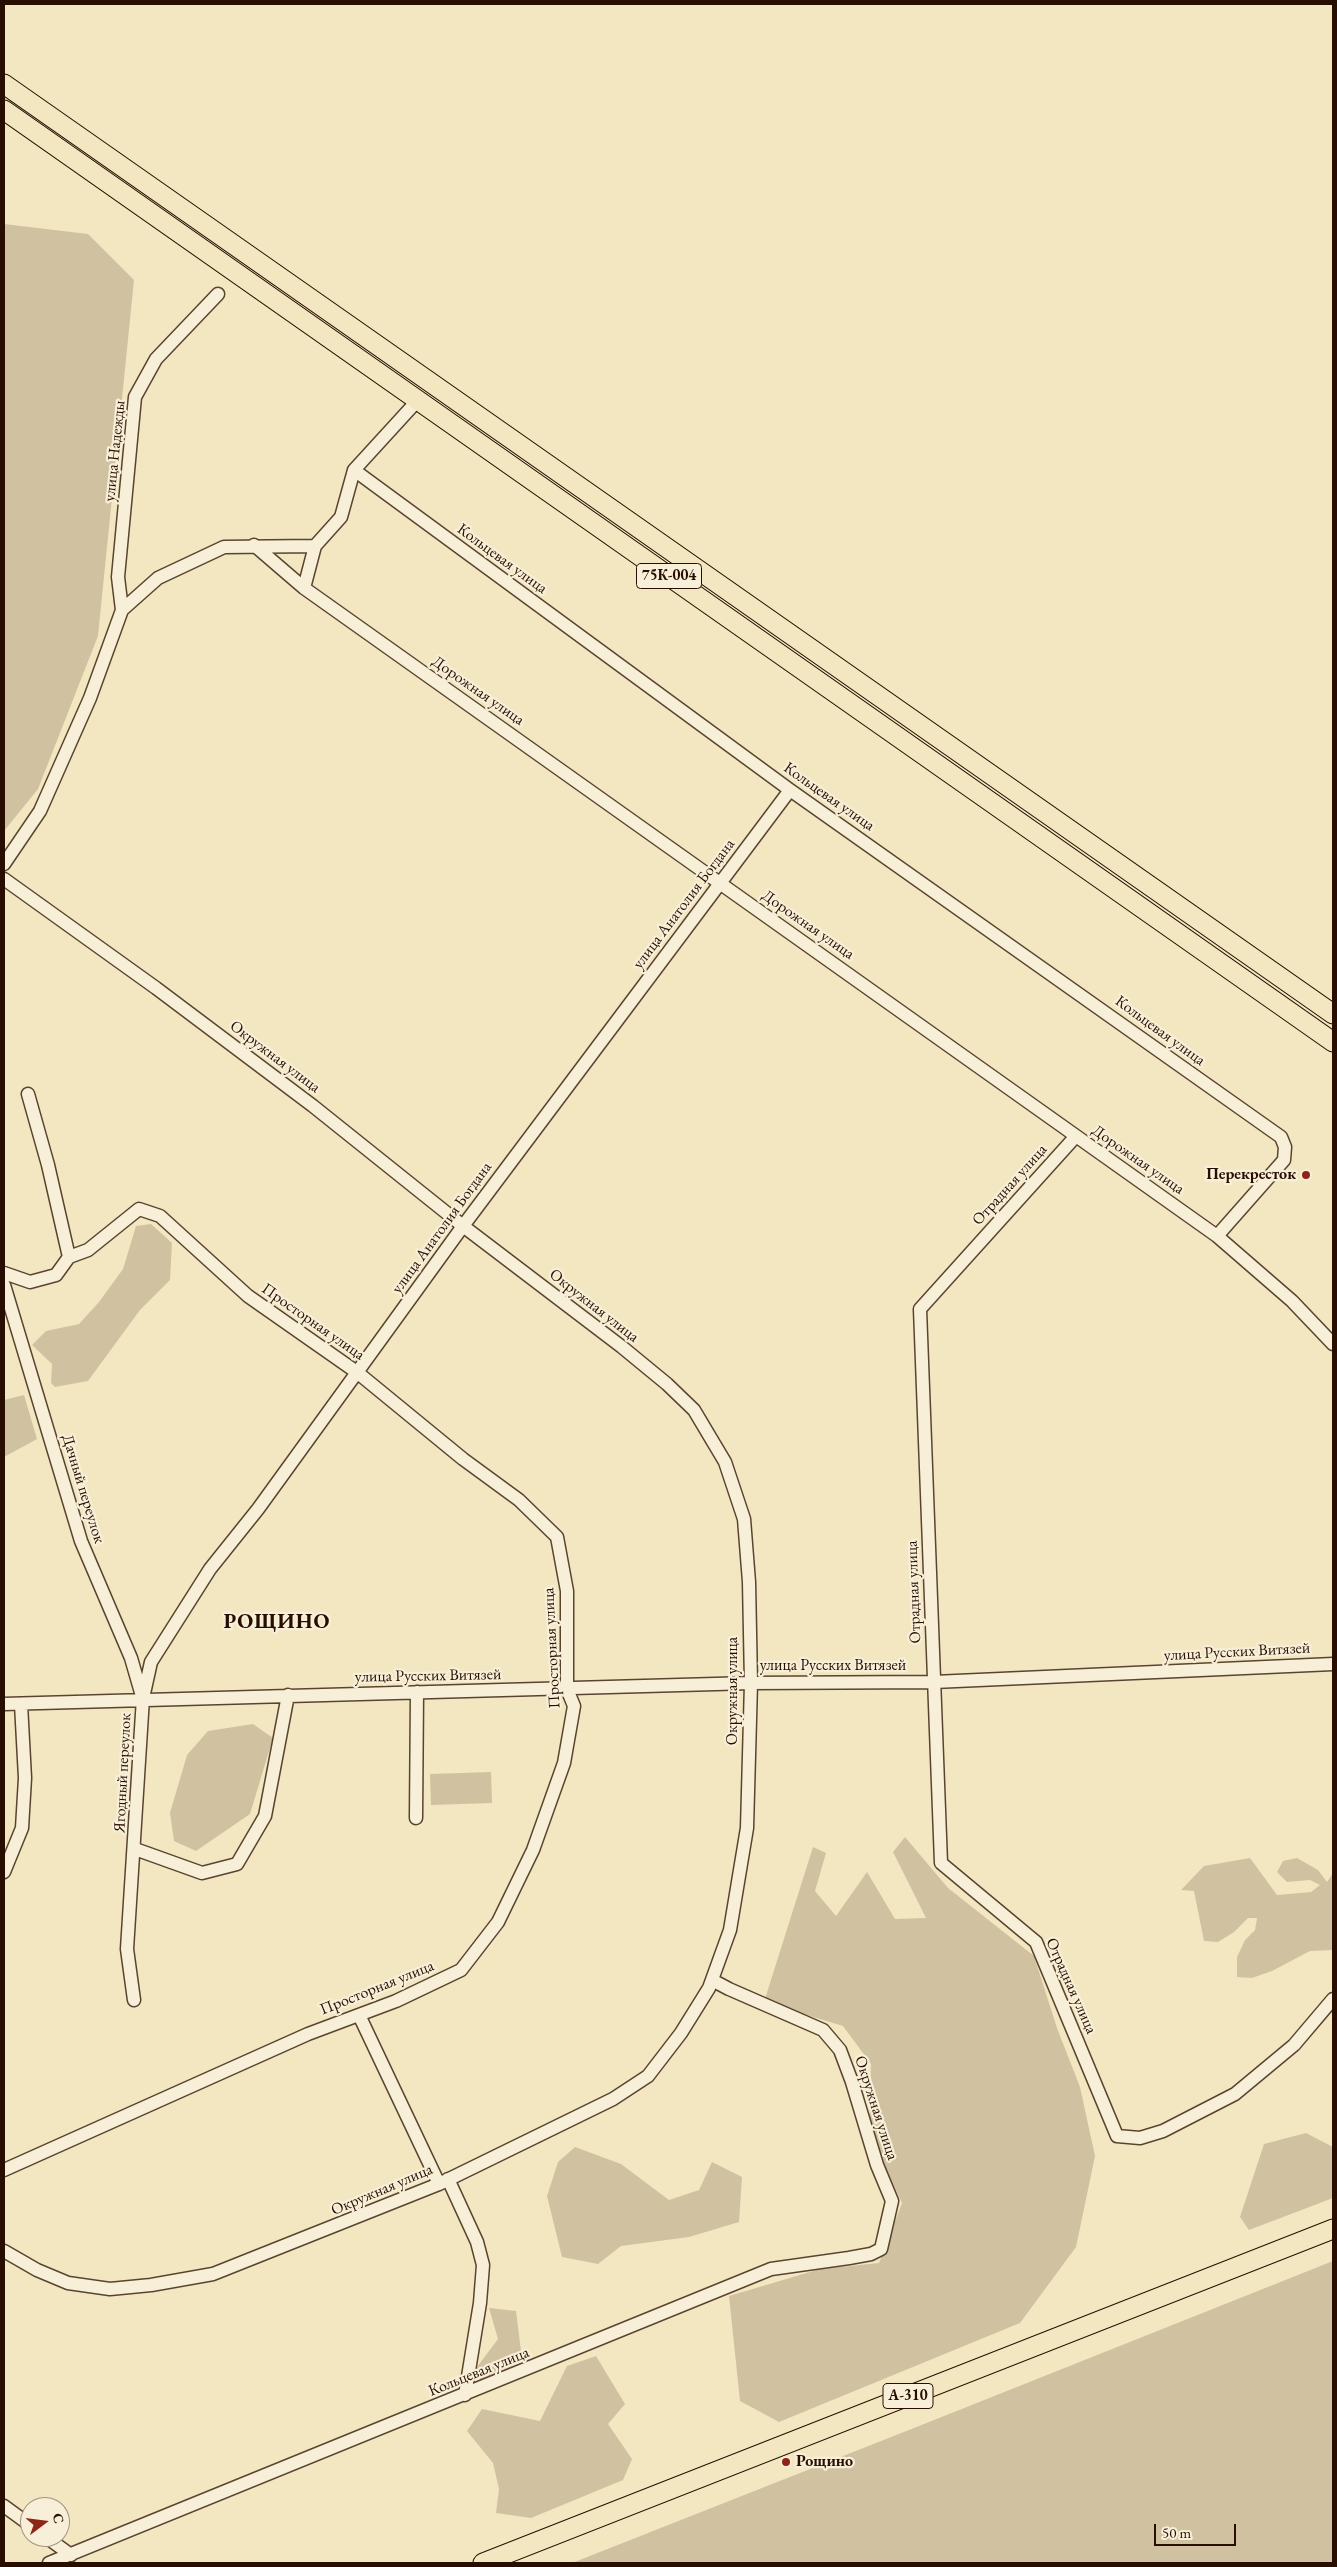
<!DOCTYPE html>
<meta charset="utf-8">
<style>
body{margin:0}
#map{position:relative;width:1337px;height:2567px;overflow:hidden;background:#f3e7c2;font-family:"EB Garamond",serif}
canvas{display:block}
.frame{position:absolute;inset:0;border:5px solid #270e00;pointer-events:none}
.north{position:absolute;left:20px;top:2497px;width:50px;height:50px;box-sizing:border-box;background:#f7efd7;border:1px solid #a49581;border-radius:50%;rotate:75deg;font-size:14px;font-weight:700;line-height:20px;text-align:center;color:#270e00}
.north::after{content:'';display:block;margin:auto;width:18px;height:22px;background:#8f2418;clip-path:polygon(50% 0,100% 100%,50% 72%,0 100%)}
.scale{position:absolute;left:1154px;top:2524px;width:82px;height:22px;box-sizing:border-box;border:2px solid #270e00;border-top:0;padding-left:6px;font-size:15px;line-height:18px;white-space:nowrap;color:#270e00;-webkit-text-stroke:4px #f7efd7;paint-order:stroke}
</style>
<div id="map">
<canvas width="1337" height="2567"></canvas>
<div class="frame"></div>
<div class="north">С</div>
<div class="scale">50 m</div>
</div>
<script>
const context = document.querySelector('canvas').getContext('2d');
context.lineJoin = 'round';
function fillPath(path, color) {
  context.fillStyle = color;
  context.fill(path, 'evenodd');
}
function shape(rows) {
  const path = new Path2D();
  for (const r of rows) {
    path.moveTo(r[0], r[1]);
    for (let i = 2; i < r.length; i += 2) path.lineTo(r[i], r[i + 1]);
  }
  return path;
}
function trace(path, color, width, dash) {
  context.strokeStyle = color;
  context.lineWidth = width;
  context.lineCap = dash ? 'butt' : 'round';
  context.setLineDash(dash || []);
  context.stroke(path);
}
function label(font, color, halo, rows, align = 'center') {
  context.font = font + ' "EB Garamond",serif';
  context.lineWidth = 4.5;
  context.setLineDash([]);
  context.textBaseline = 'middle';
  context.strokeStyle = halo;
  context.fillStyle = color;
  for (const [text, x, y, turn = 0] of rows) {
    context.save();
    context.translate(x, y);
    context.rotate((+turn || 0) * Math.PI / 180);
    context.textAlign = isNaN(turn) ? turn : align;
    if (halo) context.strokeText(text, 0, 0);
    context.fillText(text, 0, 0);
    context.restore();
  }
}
fillPath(shape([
 [4,224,88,234,134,280,98,636,38,789,4,831],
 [151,1224,172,1243,170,1280,140,1310,88,1381,55,1387,51,1383,52,1364,32,1345,46,1331,79,1324,99,1302,123,1269,136,1226],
 [24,1395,37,1439,4,1457,4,1400],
 [253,1724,273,1738,250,1814,196,1851,174,1841,170,1813,187,1755,208,1731],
 [491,1772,492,1803,431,1805,430,1774],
 [905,1837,948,1888,1034,1956,1057,2028,1080,2087,1095,2156,1076,2247,1020,2323,779,2422,740,2401,729,2296,820,2269,879,2263,902,2203,869,2133,871,2064,843,2026,764,2002,813,1847,826,1853,815,1891,836,1916,867,1872,895,1919,926,1918,893,1852],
 [1250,1858,1277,1895,1311,1892,1320,1885,1310,1880,1287,1882,1277,1872,1283,1861,1297,1858,1318,1870,1327,1882,1333,1873,1333,1950,1310,1951,1272,1971,1252,1978,1237,1977,1237,1957,1245,1940,1255,1930,1257,1918,1248,1918,1234,1932,1218,1942,1204,1941,1194,1891,1181,1890,1204,1866],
 [1306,2133,1333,2147,1333,2198,1249,2230,1240,2217,1264,2144],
 [575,2147,621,2164,669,2200,699,2190,712,2162,742,2177,739,2222,689,2237,621,2246,598,2264,562,2257,547,2196,558,2162],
 [1333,2261,1333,2563,572,2563,919,2426],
 [489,2308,516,2311,522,2359,487,2383,471,2375,498,2339],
 [596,2356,625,2404,608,2424,632,2459,623,2480,531,2518,496,2513,499,2489,493,2463,467,2431,482,2409,540,2421,567,2366]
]), '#d0c2a1');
const minor = shape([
 [354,470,790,790,1281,1137,1285,1147,1284,1160,1217,1236],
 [254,545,304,588,1217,1236,1292,1301,1333,1344],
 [304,588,315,546,341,517,354,470,418,400],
 [122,610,118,577,135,397,156,359,218,294],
 [4,864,40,811,90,698,122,610,158,578,224,547,315,546],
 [4,879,156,988,313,1106,463,1226,622,1347,667,1384,694,1410,725,1462,744,1519,749,1582,751,1683,747,1828,730,1930,709,1988,681,2033,648,2076,613,2099,439,2184,213,2274,151,2285,110,2289,68,2283,37,2270,4,2251],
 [28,1094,48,1165,69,1257],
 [1076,1136,920,1309,941,1863,1036,1942,1117,2136,1140,2138,1163,2131,1235,2094,1294,2045,1333,1999],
 [4,1273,30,1282,56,1275,69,1257,88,1250,139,1209,160,1216,248,1296,358,1373,463,1459,519,1500,557,1537,567,1591,567,1689,574,1706,564,1763,533,1850,498,1922,461,1970,396,2001,308,2034,4,2170],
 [4,1285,81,1541,131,1658,142,1696],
 [4,1704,751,1683,934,1682,1333,1664],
 [416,1818,417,1692],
 [135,1849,202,1873,237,1864,265,1816,288,1695],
 [4,1872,22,1828,25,1778,21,1704],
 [134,2000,127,1949,143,1698,151,1662,210,1569,258,1509,463,1226,790,790],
 [359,2015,439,2184],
 [448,2179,477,2242,483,2265,480,2303,465,2395],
 [4,2506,30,2525],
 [46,2537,71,2555],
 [49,2563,771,2269,849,2258,871,2254,881,2249,892,2201,877,2165,852,2082,840,2050,823,2030,729,1989,712,1980]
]);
const highway = shape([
 [4,84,1333,1014],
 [4,110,1333,1042],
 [483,2563,1333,2229]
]);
trace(minor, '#5a4430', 15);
trace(highway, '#270e00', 21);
trace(minor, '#f7efd7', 12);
trace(highway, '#f3e7c2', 19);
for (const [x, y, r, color] of [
 [1306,1175,5,"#8f2418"],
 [786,2462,5,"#8f2418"]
]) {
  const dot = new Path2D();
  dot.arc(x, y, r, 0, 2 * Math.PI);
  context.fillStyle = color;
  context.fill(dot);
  trace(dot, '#f7efd7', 2);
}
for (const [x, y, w] of [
 [669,576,65],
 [908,2396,50]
]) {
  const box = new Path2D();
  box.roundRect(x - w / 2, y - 12.5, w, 25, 4);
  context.fillStyle = '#f7efd7';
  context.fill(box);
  trace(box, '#270e00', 1);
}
label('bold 15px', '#270e00', null, [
 ["75К-004",669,576],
 ["А-310",908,2396]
]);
label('16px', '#270e00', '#f7efd7', [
 ["улица Надежды",115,451,-84],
 ["Кольцевая улица",502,559,36],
 ["Дорожная улица",478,691,35],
 ["Кольцевая улица",829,797,35],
 ["улица Анатолия Богдана",684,904,-53],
 ["Дорожная улица",808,925,35],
 ["Кольцевая улица",1160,1031,36],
 ["Окружная улица",275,1057,37],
 ["Дорожная улица",1138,1160,35],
 ["Отрадная улица",1010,1185,-48],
 ["улица Анатолия Богдана",442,1228,-54],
 ["Окружная улица",594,1306,38],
 ["Просторная улица",313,1322,35],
 ["Дачный переулок",83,1489,73],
 ["Отрадная улица",914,1592,-92],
 ["Просторная улица",552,1648,-93],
 ["улица Русских Витязей",1237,1652,-3],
 ["улица Русских Витязей",833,1666],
 ["улица Русских Витязей",428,1676,-1],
 ["Окружная улица",733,1691,-90],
 ["Ягодный переулок",123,1773,-87],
 ["Отрадная улица",1071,1986,66],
 ["Просторная улица",377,1988,-22],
 ["Окружная улица",876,2108,72],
 ["Окружная улица",382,2190,-23],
 ["Кольцевая улица",479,2372,-22]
]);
label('bold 16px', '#270e00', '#f7efd7', [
 ["Перекресток",1296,1175],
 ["Рощино",796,2462,"left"]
], 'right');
context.letterSpacing = '1px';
label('bold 21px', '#270e00', '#f7efd7', [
 ["РОЩИНО",277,1622]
]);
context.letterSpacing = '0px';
</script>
